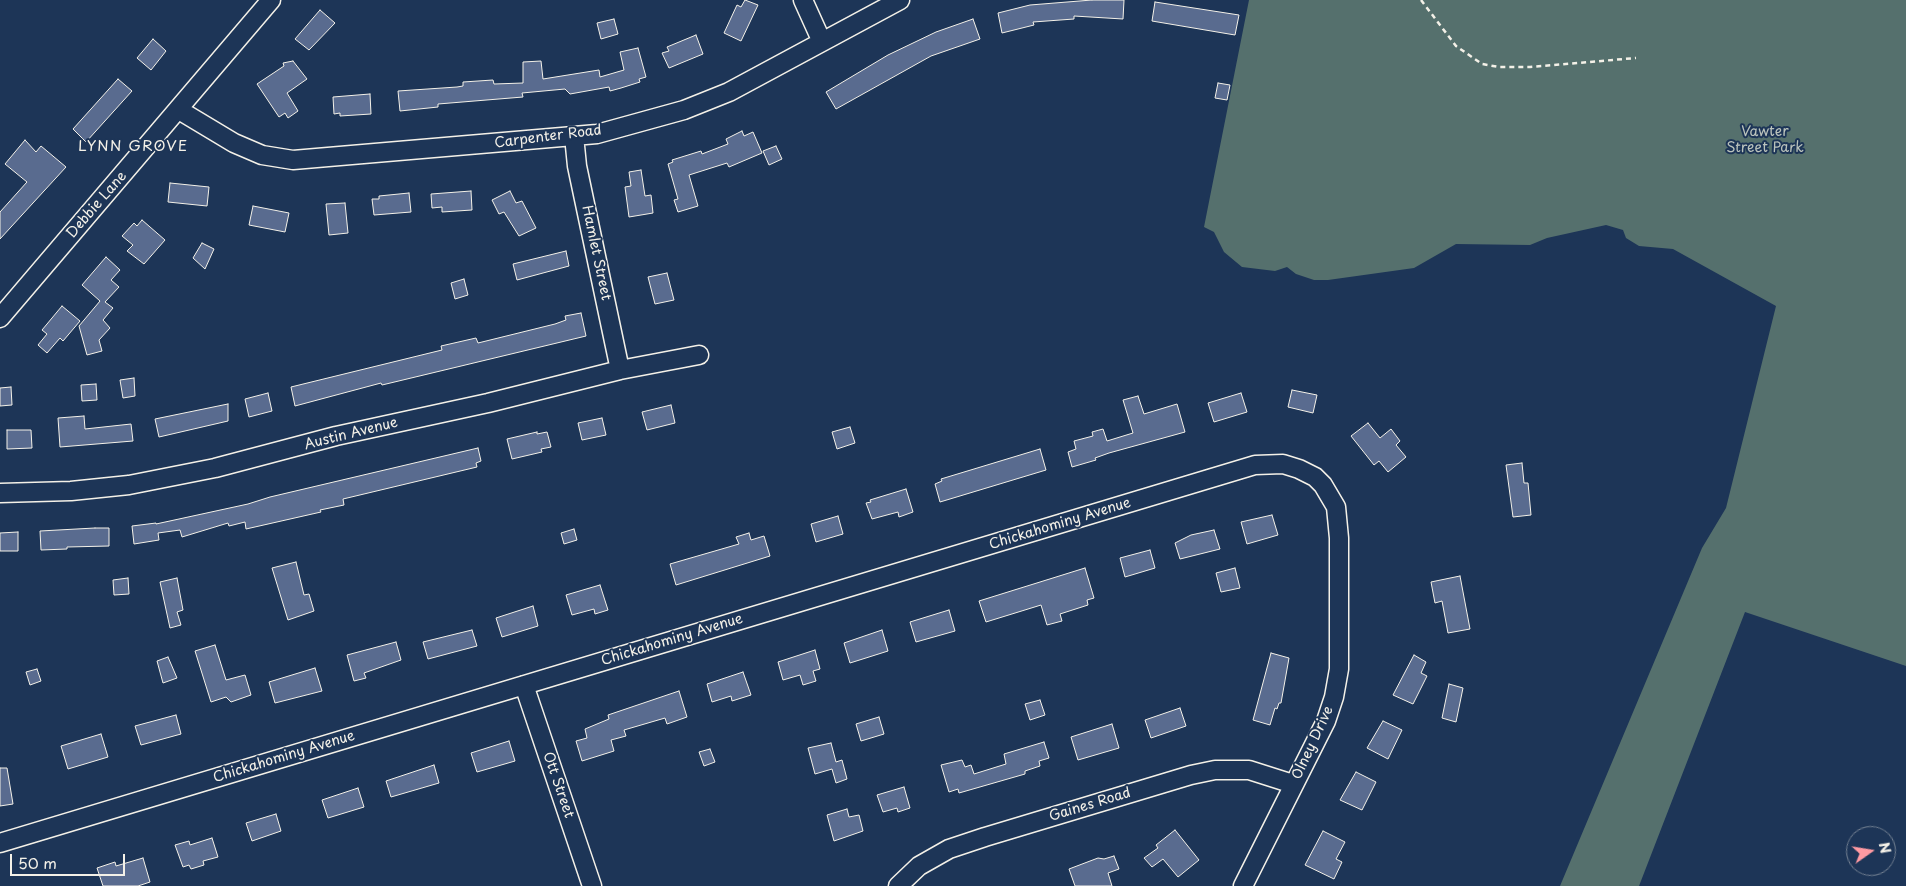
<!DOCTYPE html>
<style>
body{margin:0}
#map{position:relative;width:1906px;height:886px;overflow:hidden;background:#1d3557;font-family:"Playpen Sans",sans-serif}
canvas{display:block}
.north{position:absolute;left:1846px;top:826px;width:50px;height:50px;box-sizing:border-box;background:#1d3557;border:1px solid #738091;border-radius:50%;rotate:77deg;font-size:14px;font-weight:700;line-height:20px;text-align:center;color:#f4f1e8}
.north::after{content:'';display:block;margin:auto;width:18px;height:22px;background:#ff9aa2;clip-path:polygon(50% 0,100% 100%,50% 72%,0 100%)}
.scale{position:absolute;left:10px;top:854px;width:115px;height:22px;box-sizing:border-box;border:2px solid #f4f1e8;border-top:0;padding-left:6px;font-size:15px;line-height:18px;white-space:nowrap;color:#f4f1e8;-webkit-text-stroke:4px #1d3557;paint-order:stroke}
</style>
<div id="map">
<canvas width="1906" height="886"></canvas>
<div class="north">N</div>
<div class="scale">50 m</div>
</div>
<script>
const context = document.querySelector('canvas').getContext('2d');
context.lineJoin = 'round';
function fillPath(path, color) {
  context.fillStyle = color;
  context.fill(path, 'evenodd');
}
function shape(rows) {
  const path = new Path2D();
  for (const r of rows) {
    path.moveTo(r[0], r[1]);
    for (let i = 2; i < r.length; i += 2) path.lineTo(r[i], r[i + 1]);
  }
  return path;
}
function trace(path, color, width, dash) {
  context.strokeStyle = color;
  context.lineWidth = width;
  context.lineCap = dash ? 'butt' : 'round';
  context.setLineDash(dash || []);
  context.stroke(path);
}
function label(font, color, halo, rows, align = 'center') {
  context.font = font + ' "Playpen Sans",sans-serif';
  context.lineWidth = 4;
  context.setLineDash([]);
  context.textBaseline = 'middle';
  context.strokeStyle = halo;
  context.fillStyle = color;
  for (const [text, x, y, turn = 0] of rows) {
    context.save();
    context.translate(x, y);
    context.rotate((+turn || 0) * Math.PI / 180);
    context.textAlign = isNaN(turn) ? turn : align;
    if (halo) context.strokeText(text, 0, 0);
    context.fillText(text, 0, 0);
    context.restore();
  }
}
fillPath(shape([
 [1249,0,1906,0,1906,666,1745,612,1639,886,1560,886,1702,548,1726,508,1776,306,1673,249,1639,246,1626,238,1623,230,1606,225,1547,238,1530,245,1456,244,1414,268,1328,280,1314,280,1296,274,1287,267,1275,271,1242,267,1224,252,1214,232,1204,227]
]), '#55706d');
const building = shape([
 [745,0,758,5,741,41,724,33,737,5,741,7,745,0],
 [1092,0,1124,0,1123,19,1074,16,1074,19,1033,22,1034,25,1002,33,998,13,1030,5,1092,0],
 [1155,2,1239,15,1235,35,1152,21,1155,2],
 [320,10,335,23,309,50,295,39,320,10],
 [614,19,618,34,601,39,597,23,614,19],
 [973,19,980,39,931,56,836,109,826,92,888,55,936,32,973,19],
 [696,35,703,54,669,68,662,53,669,51,667,47,696,35],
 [153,39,166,51,151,70,137,58,153,39],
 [638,48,646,77,639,79,640,82,621,88,610,91,609,87,570,94,565,89,522,93,523,97,438,104,438,107,400,111,398,91,457,87,463,86,463,82,493,80,494,84,523,83,523,62,541,61,543,79,599,70,600,77,624,70,620,52,638,48],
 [293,61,307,79,287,93,298,111,288,118,285,113,279,117,257,84,284,66,283,63,293,61],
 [118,79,132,91,86,142,73,129,118,79],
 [1218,83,1230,85,1227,100,1215,98,1218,83],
 [370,94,371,114,340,116,340,113,334,114,333,97,370,94],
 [742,131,744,136,753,132,762,153,729,167,727,163,689,175,698,206,678,212,674,200,678,199,668,164,673,162,672,160,701,151,702,154,728,144,726,139,742,131],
 [25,140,36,152,41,146,66,167,0,239,0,212,27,182,5,164,25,140],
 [776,146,782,159,769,165,763,151,776,146],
 [641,170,645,196,651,195,653,213,629,217,625,187,631,186,629,172,641,170],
 [170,183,209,187,207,206,168,202,170,183],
 [471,191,472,210,442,212,442,207,432,208,431,194,471,191],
 [510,191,516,203,522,201,536,228,519,236,504,212,499,214,492,200,510,191],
 [409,193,411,212,374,215,372,199,379,199,379,196,409,193],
 [345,203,348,233,329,235,326,204,345,203],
 [253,206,289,213,285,232,249,225,253,206],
 [142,220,165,240,144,264,127,251,133,245,122,236,134,223,137,226,142,220],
 [202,243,214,249,205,269,193,258,202,243],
 [566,251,569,266,517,280,513,264,566,251],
 [106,257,120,270,111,280,119,287,105,302,113,308,103,320,110,328,99,340,102,351,87,355,79,326,100,301,82,285,106,257],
 [667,273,674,300,655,304,648,277,667,273],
 [464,279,468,295,455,299,451,283,464,279],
 [62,306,80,321,63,341,60,338,47,353,38,345,47,334,42,330,62,306],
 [581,313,586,336,382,385,381,383,295,406,291,387,442,350,441,346,476,338,478,343,555,324,566,320,565,316,581,313],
 [134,378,135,396,123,398,120,380,134,378],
 [96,384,97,400,82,401,81,385,96,384],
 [11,387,12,405,0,406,0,388,11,387],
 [1292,390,1317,395,1313,413,1288,407,1292,390],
 [268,393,272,411,249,417,245,399,268,393],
 [1241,393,1247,412,1214,422,1208,403,1241,393],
 [1138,396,1144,414,1177,404,1185,432,1109,453,1095,458,1096,460,1072,467,1068,452,1076,449,1074,441,1093,436,1092,432,1103,429,1107,441,1133,433,1123,400,1138,396],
 [228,404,228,421,159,437,155,419,228,404],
 [671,405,675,423,647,430,642,412,671,405],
 [84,416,85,429,131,424,133,441,60,447,58,418,84,416],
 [602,418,606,435,582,440,578,423,602,418],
 [1368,423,1380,438,1391,429,1400,441,1396,445,1406,457,1388,472,1379,461,1374,465,1351,436,1368,423],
 [850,427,855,443,837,449,832,432,850,427],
 [7,430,31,430,32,448,7,449,7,430],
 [537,432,537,434,547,432,551,447,541,449,542,452,512,459,507,439,537,432],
 [478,448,481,461,476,463,477,467,343,499,344,505,320,510,321,512,246,529,245,522,229,526,228,523,182,537,180,530,158,533,159,540,134,544,132,526,156,523,156,524,248,504,270,497,478,448],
 [1040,449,1046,470,940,502,935,484,942,481,941,479,1040,449],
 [1522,463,1524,483,1528,483,1531,515,1513,517,1506,465,1522,463],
 [906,489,913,512,899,517,898,512,872,519,866,503,871,502,870,500,906,489],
 [1272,515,1278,535,1247,544,1241,522,1272,515],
 [838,516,843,534,816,542,811,524,838,516],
 [95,528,109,528,109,546,67,547,67,549,41,550,40,531,95,528],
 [574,529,577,540,564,544,561,533,574,529],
 [1214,530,1220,549,1180,559,1175,543,1191,535,1214,530],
 [18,532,18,551,0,551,0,533,18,532],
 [749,533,751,540,764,536,770,556,676,585,670,564,739,544,736,537,749,533],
 [1150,550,1155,568,1125,577,1120,558,1150,550],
 [296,562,304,595,309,594,314,611,288,620,272,568,296,562],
 [1085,568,1094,598,1087,600,1088,605,1060,614,1062,621,1047,625,1041,605,986,622,979,601,1085,568],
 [1235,568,1240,588,1221,592,1216,573,1235,568],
 [1460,576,1470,629,1448,633,1442,601,1435,603,1431,582,1460,576],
 [128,578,129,594,114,595,113,580,128,578],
 [177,578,183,610,177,612,181,625,170,628,160,582,177,578],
 [600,585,608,610,595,614,594,609,572,615,566,595,600,585],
 [533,606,538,626,502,637,496,618,533,606],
 [949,610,955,631,916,642,910,622,949,610],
 [472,630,477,646,428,659,423,642,472,630],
 [882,630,888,651,850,663,844,643,882,630],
 [396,642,401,660,364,673,366,678,354,681,347,655,396,642],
 [215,645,226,680,245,675,251,695,231,702,226,697,211,702,195,651,215,645],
 [815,650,820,669,813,671,816,681,803,685,800,675,783,680,778,662,815,650],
 [1271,653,1289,658,1281,703,1279,703,1277,709,1275,708,1270,725,1253,720,1271,653],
 [1414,655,1426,662,1421,673,1427,676,1413,704,1393,695,1414,655],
 [168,657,177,678,163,683,157,661,168,657],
 [315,668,322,691,275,703,269,682,315,668],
 [37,669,41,681,30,685,26,672,37,669],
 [743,672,751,695,732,701,731,696,712,702,707,684,743,672],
 [1449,684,1463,688,1456,722,1442,718,1449,684],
 [679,691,687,717,667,724,665,718,624,730,626,736,611,740,614,751,582,761,576,741,587,738,585,729,609,719,608,715,679,691],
 [1040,700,1045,715,1030,720,1025,704,1040,700],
 [1180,708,1186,726,1151,738,1145,720,1180,708],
 [176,715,181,734,141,745,135,726,176,715],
 [879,717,884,734,861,741,856,724,879,717],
 [1383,721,1402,730,1388,759,1367,748,1383,721],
 [1112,724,1119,748,1078,760,1071,737,1112,724],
 [101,734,108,757,68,769,61,746,101,734],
 [509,741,515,761,477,772,471,753,509,741],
 [1044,742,1049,758,1039,761,1040,766,1025,771,1025,774,959,793,958,789,949,792,941,765,962,760,965,767,971,765,974,774,1006,764,1004,754,1044,742],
 [831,743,836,762,842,760,847,779,836,783,832,769,815,774,808,748,831,743],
 [710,749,715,762,704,766,699,752,710,749],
 [434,765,439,783,391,797,386,781,434,765],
 [0,768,7,768,13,804,0,806,0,768],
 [1356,772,1376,782,1362,810,1340,800,1356,772],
 [904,787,910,808,898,812,897,808,883,812,877,795,904,787],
 [358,788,364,807,328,818,322,800,358,788],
 [847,809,849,817,859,815,863,831,834,841,827,815,847,809],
 [276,814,281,831,252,841,246,823,276,814],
 [1175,830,1199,860,1178,877,1163,859,1152,867,1144,858,1158,848,1156,845,1175,830],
 [1323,831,1345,842,1336,859,1342,862,1334,879,1305,865,1323,831],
 [212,838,218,857,203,861,204,865,191,869,189,865,183,867,175,845,189,841,190,845,212,838],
 [1114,856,1119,869,1108,873,1112,886,1075,886,1069,869,1098,858,1104,859,1114,856],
 [143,858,150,882,138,886,103,886,97,868,115,862,116,866,143,858]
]);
fillPath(building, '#596b8f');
trace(building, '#f4f1e8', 1);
const street = shape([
 [803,0,822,42],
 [179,110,234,143,262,155,293,160,597,134,684,110,729,92,900,0],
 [574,136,577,166,620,370],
 [0,318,271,0],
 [0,493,71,491,129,485,215,468,336,436,488,403,620,370,699,355],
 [524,685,592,886],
 [0,843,1255,465,1283,464,1299,469,1315,477,1323,485,1336,507,1339,538,1339,669,1334,697,1326,721,1243,886],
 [898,886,919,866,949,849,985,837,1191,775,1215,770,1249,770,1293,784]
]);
trace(street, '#f4f1e8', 21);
trace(shape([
 [1421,0,1456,46,1482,64,1499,67,1530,67,1636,58]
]), '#f4f1e8', 2.5, [5, 4]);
trace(street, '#1d3557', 18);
label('14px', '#bcc4bd', '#1d3557', [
 ["Vawter",1765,132],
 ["Street Park",1765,148]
]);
label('14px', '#f4f1e8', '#1d3557', [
 ["Carpenter Road",548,137,-7],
 ["Debbie Lane",97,205,-49],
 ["Hamlet Street",596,253,78],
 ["Austin Avenue",351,434,-14],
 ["Chickahominy Avenue",1060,524,-17],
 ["Chickahominy Avenue",672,640,-17],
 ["Olney Drive",1313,743,-65],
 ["Chickahominy Avenue",284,757,-17],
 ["Ott Street",558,785,71],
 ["Gaines Road",1090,805,-17]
]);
context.letterSpacing = '1px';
label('15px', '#f4f1e8', '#1d3557', [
 ["LYNN GROVE",133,147]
]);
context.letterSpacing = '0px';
</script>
